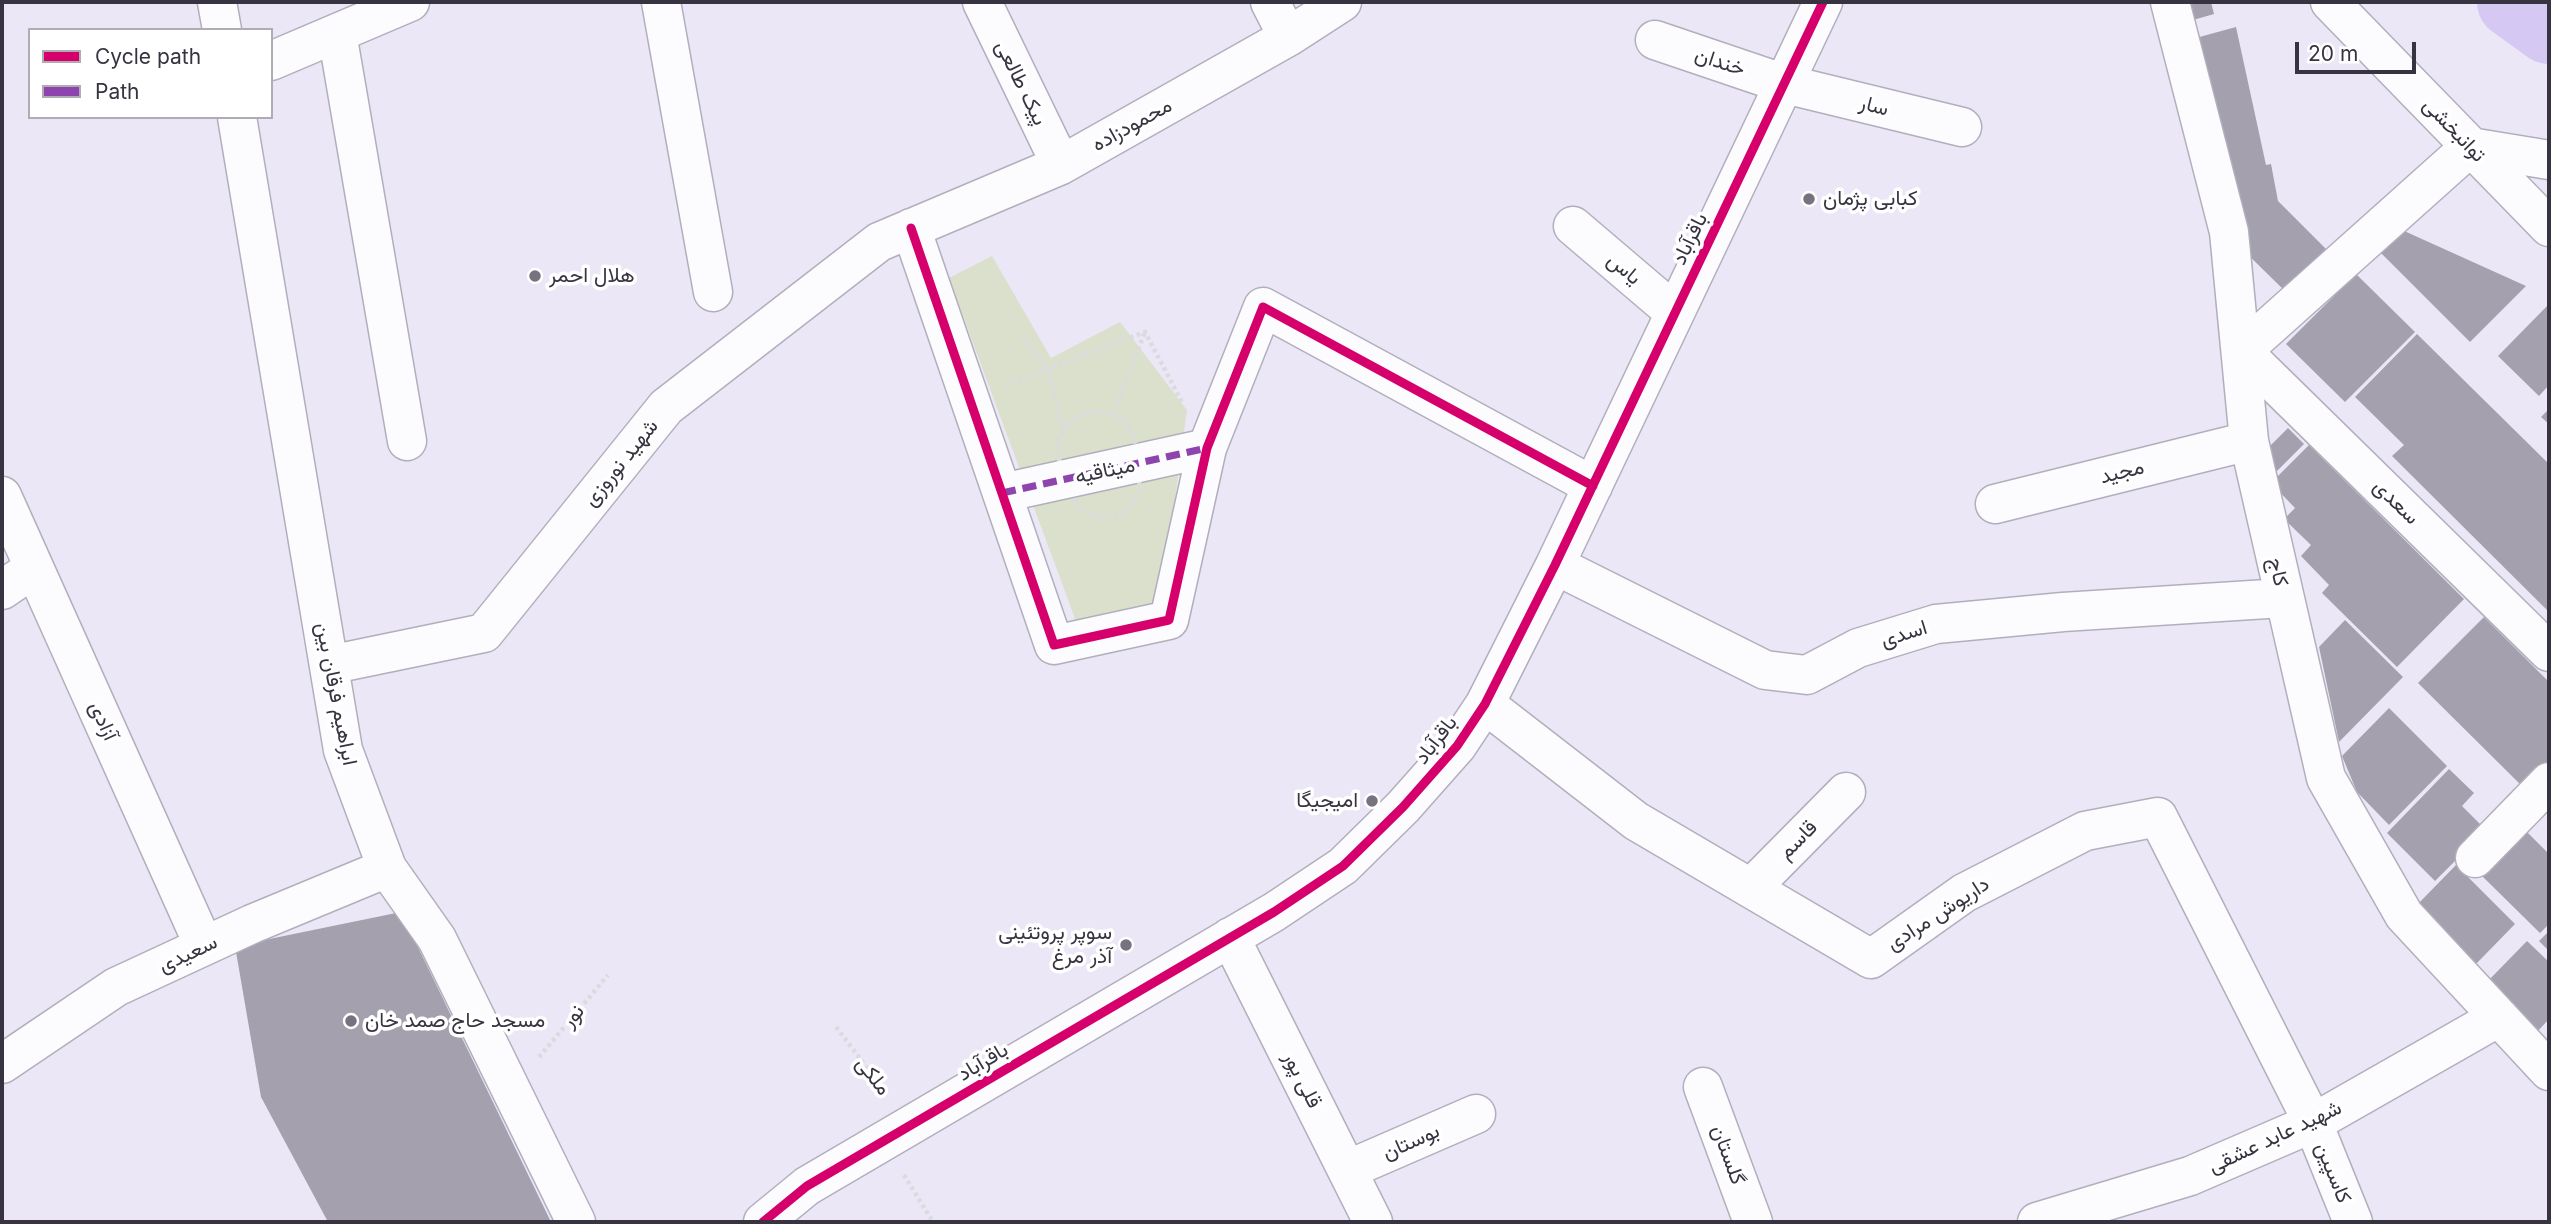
<!DOCTYPE html>
<meta charset="utf-8">
<style>
body{margin:0}
#map{position:relative;width:2551px;height:1224px;overflow:hidden;background:#ebe7f6;font-family:Inter,sans-serif}
canvas{display:block}
.frame{position:absolute;inset:0;border:4px solid #373340;pointer-events:none}
.legend{position:absolute;left:28px;top:28px;width:245px;height:91px;box-sizing:border-box;background:#fff;border:2px solid #afadb3;margin:0;padding:9px 12px;list-style:none;font-size:21px;color:#373340}
.legend li{display:flex;align-items:center;gap:14px;height:35px}
.legend b{width:35px;border:2px solid #afadb3}
.scale{position:absolute;left:2295px;top:42px;width:121px;height:32px;box-sizing:border-box;border:4px solid #373340;border-top:0;padding-left:9px;font-size:21px;line-height:24px;white-space:nowrap;color:#373340;-webkit-text-stroke:5px #fff;paint-order:stroke}
</style>
<div id="map">
<canvas width="2551" height="1224"></canvas>
<div class="frame"></div>
<ul class="legend">
<li><b style="height:9px;background:#d6006c"></b>Cycle path</li>
<li><b style="height:9px;background:#8e44ad"></b>Path</li>
</ul>
<div class="scale">20 m</div>
</div>
<script>
const context = document.querySelector('canvas').getContext('2d');
context.lineJoin = 'round';
function fillPath(path, color) {
  context.fillStyle = color;
  context.fill(path, 'evenodd');
}
function shape(rows) {
  const path = new Path2D();
  for (const r of rows) {
    path.moveTo(r[0], r[1]);
    for (let i = 2; i < r.length; i += 2) path.lineTo(r[i], r[i + 1]);
  }
  return path;
}
function trace(path, color, width, dash) {
  context.strokeStyle = color;
  context.lineWidth = width;
  context.lineCap = dash ? 'butt' : 'round';
  context.setLineDash(dash || []);
  context.stroke(path);
}
function label(font, color, halo, rows, align = 'center') {
  context.font = font + ' Inter,Vazirmatn,sans-serif';
  context.lineWidth = 7;
  context.setLineDash([]);
  context.textBaseline = 'middle';
  context.strokeStyle = halo;
  context.fillStyle = color;
  for (const [text, x, y, turn = 0] of rows) {
    context.save();
    context.translate(x, y);
    context.rotate((+turn || 0) * Math.PI / 180);
    context.textAlign = isNaN(turn) ? turn : align;
    if (halo) context.strokeText(text, 0, 0);
    context.fillText(text, 0, 0);
    context.restore();
  }
}
fillPath(shape([
 [992,256,1051,358,1120,322,1187,410,1161,601,1077,624,949,278]
]), '#dae0cb');
trace(shape([
 [2513,2,2549,28]
]), '#d5c8f3', 72);
fillPath(shape([
 [2181,2,2211,2,2214,14,2186,22],
 [2236,27,2266,165,2271,164,2278,201,2328,251,2287,293,2236,243,2192,39],
 [2402,230,2526,286,2470,342,2380,252],
 [2356,274,2415,332,2345,402,2286,344],
 [2549,304,2549,385,2539,396,2498,356],
 [2417,334,2549,464,2549,612,2392,456,2404,445,2355,397],
 [2549,409,2549,424,2541,417],
 [2288,428,2304,444,2277,471,2260,456],
 [2309,445,2464,599,2397,667,2322,593,2329,585,2301,556,2311,545,2284,519,2295,508,2271,483],
 [2484,617,2549,682,2549,765,2525,789,2418,683],
 [2345,620,2403,677,2339,742,2319,647],
 [2389,708,2447,766,2389,825,2357,792,2342,756],
 [2449,769,2474,793,2462,806,2486,830,2435,881,2387,833],
 [2526,831,2549,854,2549,924,2540,933,2482,876],
 [2456,865,2515,924,2476,964,2417,905],
 [401,912,551,1222,328,1222,261,1097,235,946],
 [2549,931,2549,951,2539,941],
 [2527,941,2549,962,2549,1019,2537,1032,2486,983]
]), '#a4a0ad');
const minor = shape([
 [217,2,222,30],
 [661,2,713,292],
 [982,2,1061,165],
 [1270,2,1288,37],
 [2170,2,2229,232,2249,441,2326,778,2404,915,2549,1071],
 [2330,2,2549,227],
 [337,33,407,441],
 [1655,40,1785,84,1962,127],
 [271,61,410,2],
 [237,117,343,750,387,868,437,939,576,1222],
 [1573,226,1674,312],
 [911,228,1054,645,1169,620,1207,448,1263,307,1593,486],
 [2242,351,2549,652],
 [2242,351,2470,147,2549,160],
 [1002,493,1207,448],
 [2,496,204,946],
 [1995,504,2249,441],
 [1555,565,1765,670,1807,675,1858,648,1936,624,2063,612,2283,598],
 [2,590,34,568],
 [329,665,484,633,666,407,879,242,1061,165,1288,37,1342,2],
 [1485,704,1636,821,1871,959,1964,893,2085,831,2158,817,2313,1123,2353,1222],
 [2475,858,2549,782],
 [1751,888,1846,792],
 [1230,937,1373,1222],
 [2,1064,116,987,252,924,387,868],
 [1703,1087,1753,1222],
 [1347,1170,1476,1114],
 [763,1222,807,1186,1274,912,1343,866,1403,807,1457,746,1485,704,1555,565,1823,2],
 [2037,1222,2190,1176,2313,1123,2499,1017]
]);
trace(minor, '#b2afbc', 41);
trace(shape([
 [1022,335,1048,369,1063,428],
 [1006,385,1145,332,1183,404],
 [1099,411,1113,415,1125,423,1133,435,1140,464,1139,491,1133,503,1122,513,1109,517,1096,517,1084,511,1075,503,1057,454,1058,441,1064,429,1073,419,1085,413,1099,411],
 [1113,415,1145,332],
 [836,1027,887,1094],
 [539,1057,608,975],
 [904,1175,933,1222]
]), '#dbdade', 4.5, [3.5, 3.5]);
trace(minor, '#fcfbfe', 38);
trace(shape([
 [1002,493,1207,448]
]), '#8e44ad', 7, [14, 7]);
trace(shape([
 [911,228,1054,645,1169,620,1207,448,1263,307,1593,486],
 [763,1222,807,1186,1274,912,1343,866,1403,807,1457,746,1485,704,1555,565,1823,2]
]), '#d6006c', 9);
for (const [x, y, r, color] of [
 [1809,199,7,"#767280"],
 [535,276,7,"#767280"],
 [1372,801,7,"#767280"],
 [1126,945,7,"#767280"],
 [351,1021,7,"#767280"]
]) {
  const dot = new Path2D();
  dot.arc(x, y, r, 0, 2 * Math.PI);
  context.fillStyle = color;
  context.fill(dot);
  trace(dot, '#fff', 2.5);
}
label('21px', '#373340', '#fff', [
 ["خندان",1720,62,18],
 ["پیک طالعی",1021,83,64],
 ["سار",1874,106,14],
 ["محمودزاده",1132,125,-29],
 ["توانبخشی",2454,130,46],
 ["باقرآباد",1690,239,-64],
 ["یاس",1624,269,40],
 ["شهید نوروزی",621,463,-51],
 ["میثاقیه",1105,471,-12],
 ["مجید",2122,472,-14],
 ["سعدی",2396,502,44],
 ["کاج",2278,572,78],
 ["اسدی",1904,634,-17],
 ["ابراهیم فرقان بین",336,694,79],
 ["آزادی",103,721,66],
 ["باقرآباد",1436,740,-52],
 ["قاسم",1798,840,-45],
 ["داریوش مرادی",1938,914,-33],
 ["سعیدی",188,954,-25],
 ["نور",573,1016,-50],
 ["باقرآباد",983,1062,-31],
 ["ملکی",873,1076,52],
 ["قلی پور",1302,1080,63],
 ["شهید عابد عشقی",2275,1137,-25],
 ["بوستان",1411,1142,-24],
 ["گلستان",1728,1155,70],
 ["کاسپین",2333,1173,68]
]);
label('21px', '#373340', '#fff', [
 ["کبابی پژمان",1823,199],
 ["هلال احمر",549,276],
 ["امیجیگا",1358,801,"right"],
 ["سوپر پروتئینی",1112,933,"right"],
 ["آذر مرغ",1112,957,"right"],
 ["مسجد حاج صمد خان",365,1021]
], 'left');
</script>
